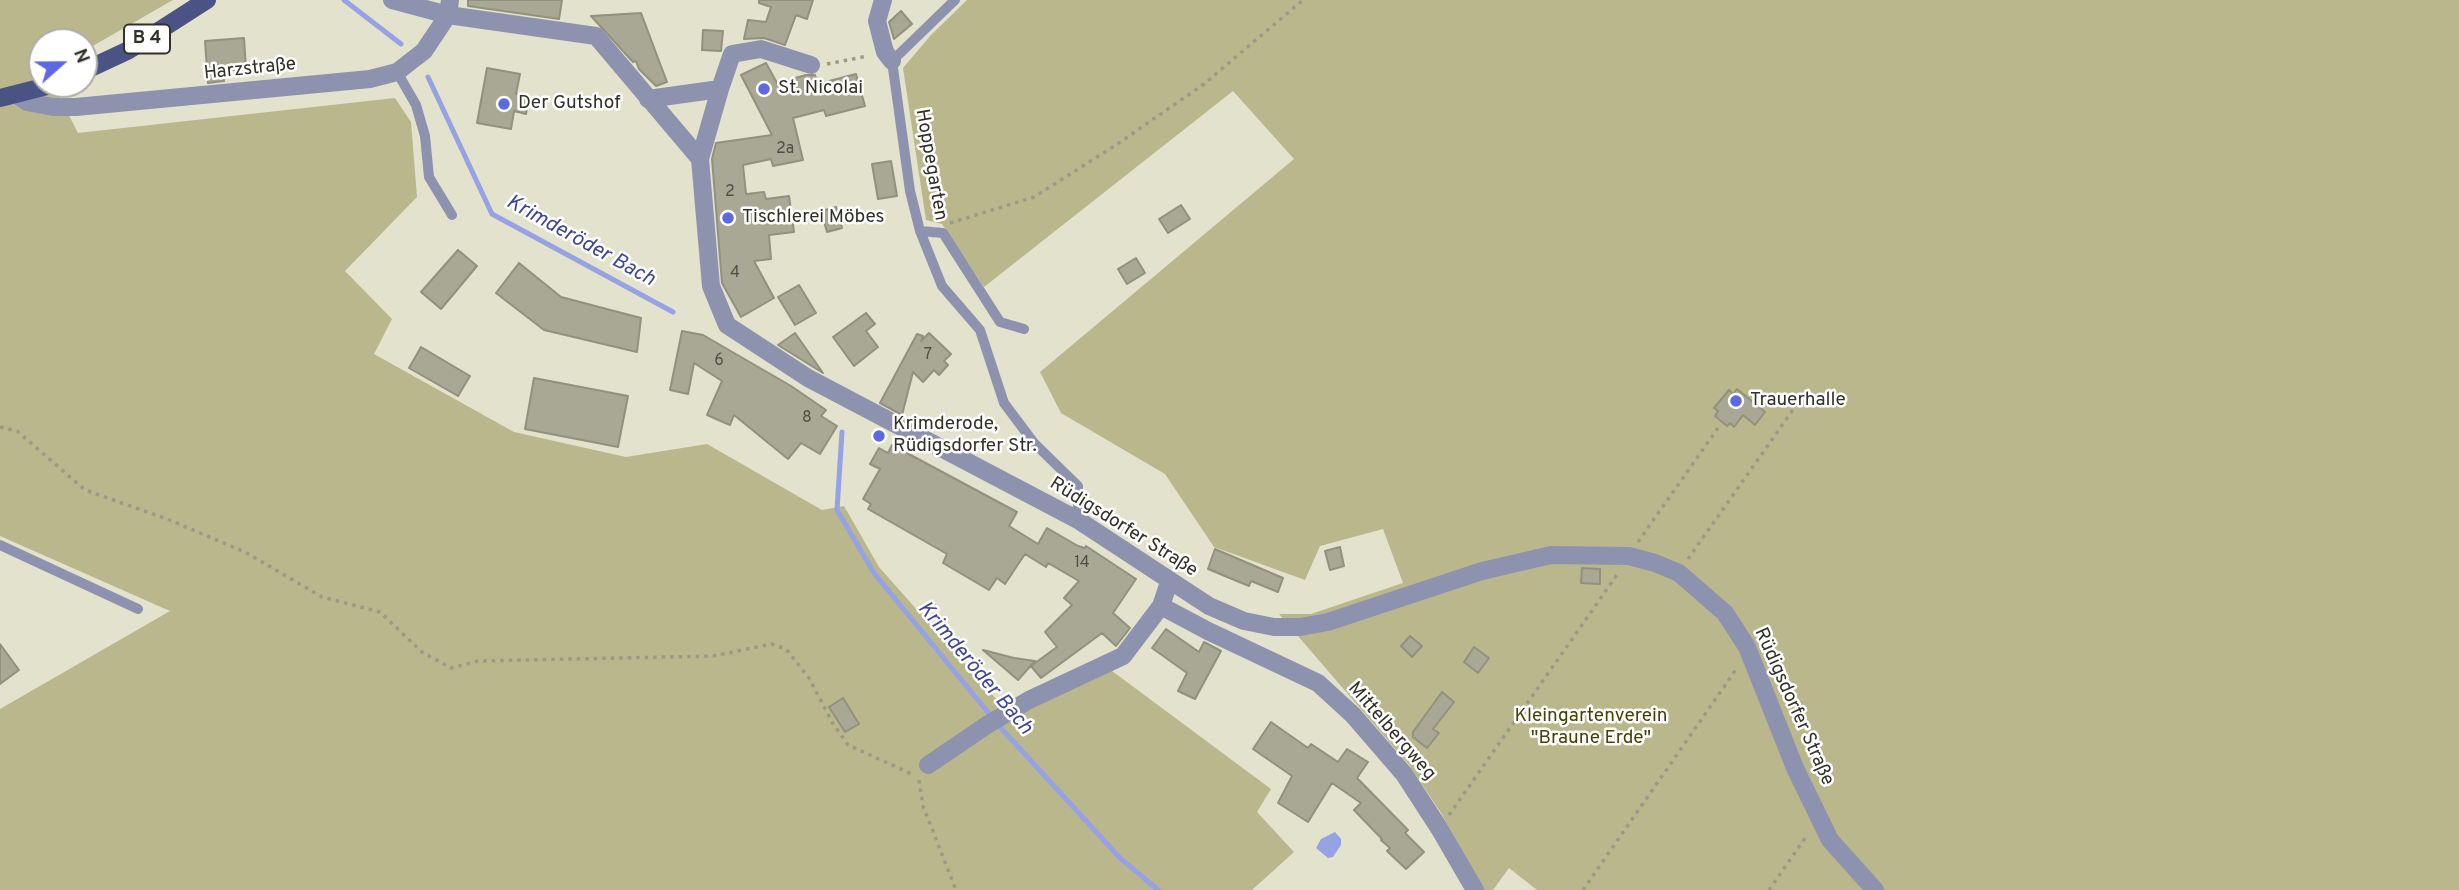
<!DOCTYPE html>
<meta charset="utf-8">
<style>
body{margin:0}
#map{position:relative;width:2459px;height:890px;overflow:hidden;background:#e3e2cc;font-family:Overpass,sans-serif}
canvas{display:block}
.north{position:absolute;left:28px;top:28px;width:70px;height:70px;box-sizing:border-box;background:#fff;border:2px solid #adada9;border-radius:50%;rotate:69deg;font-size:19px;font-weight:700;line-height:28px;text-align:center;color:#323129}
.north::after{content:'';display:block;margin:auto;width:24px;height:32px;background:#5d69e0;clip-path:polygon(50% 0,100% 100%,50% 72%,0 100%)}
</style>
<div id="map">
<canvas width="2459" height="890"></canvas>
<div class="north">N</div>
</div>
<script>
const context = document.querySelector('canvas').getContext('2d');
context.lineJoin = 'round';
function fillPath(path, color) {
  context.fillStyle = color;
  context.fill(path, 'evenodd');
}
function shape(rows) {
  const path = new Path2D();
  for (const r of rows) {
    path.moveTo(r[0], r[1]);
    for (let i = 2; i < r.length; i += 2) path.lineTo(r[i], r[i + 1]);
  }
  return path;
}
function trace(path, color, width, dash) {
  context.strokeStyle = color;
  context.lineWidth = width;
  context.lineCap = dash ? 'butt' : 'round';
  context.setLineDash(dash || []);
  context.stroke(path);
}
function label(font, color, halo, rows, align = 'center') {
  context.font = font + ' Overpass,sans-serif';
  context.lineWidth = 5;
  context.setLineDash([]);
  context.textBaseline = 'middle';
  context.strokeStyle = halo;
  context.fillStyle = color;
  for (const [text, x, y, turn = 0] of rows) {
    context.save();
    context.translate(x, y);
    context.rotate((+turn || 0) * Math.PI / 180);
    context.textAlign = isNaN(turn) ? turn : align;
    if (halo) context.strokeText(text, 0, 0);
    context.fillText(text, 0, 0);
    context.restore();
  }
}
fillPath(shape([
 [0,0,173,0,84,51,84,42,42,42,42,84,53,84,78,133,395,98,411,122,417,197,345,271,392,319,374,354,514,432,626,457,707,444,822,510,844,506,879,567,1013,718,1108,668,1271,789,1257,812,1294,852,1252,890,0,890,0,709,170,611,0,536],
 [967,0,2459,0,2459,890,1537,890,1509,868,1493,890,1484,890,1441,813,1409,765,1279,614,1311,614,1403,583,1383,529,1320,546,1305,580,1214,547,1165,474,1061,413,1040,372,1294,159,1233,91,984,287,942,224,926,220,903,68,931,35]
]), '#bab78c');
fillPath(shape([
 [1335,832,1341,839,1341,845,1333,857,1328,858,1316,848,1321,839]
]), '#95a2e3');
trace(shape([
 [344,0,401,44],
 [428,77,492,214,673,312],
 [842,432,837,510,874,573,1000,727,1120,858,1158,890]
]), '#95a2e3', 5);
const building = shape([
 [468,0,562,0,559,19,468,6,468,0],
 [759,0,813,0,807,19,796,15,785,45,764,38,744,39,748,20,766,22,771,7,759,3,759,0],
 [901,11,912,24,894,39,889,22,901,11],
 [641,13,667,82,656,86,639,69,636,61,633,62,591,16,641,13],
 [703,30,723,31,721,51,702,50,703,30],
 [244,38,246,69,223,71,224,81,208,83,205,41,244,38],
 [766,63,777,83,806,75,815,75,818,84,856,74,865,106,826,116,824,110,793,118,803,160,773,166,771,159,743,165,746,194,764,192,766,199,789,196,794,232,769,235,771,259,754,261,774,298,741,317,722,283,712,159,716,143,772,135,741,75,766,63],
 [487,68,520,74,516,94,529,96,526,114,514,111,511,129,477,123,487,68],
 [891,161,897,196,878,199,872,164,891,161],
 [1181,205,1190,219,1168,233,1159,219,1181,205],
 [836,207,842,228,827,232,821,211,836,207],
 [458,250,477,266,441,309,421,292,458,250],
 [1136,258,1145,273,1127,284,1118,269,1136,258],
 [519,263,561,297,641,318,637,352,544,330,496,293,519,263],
 [799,285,816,313,795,325,778,297,799,285],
 [866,313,875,324,866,331,878,347,854,366,833,337,866,313],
 [682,331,703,335,791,386,826,410,821,416,837,426,820,454,801,443,788,459,734,415,730,425,707,415,722,381,694,363,688,394,670,390,682,331],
 [795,333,823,373,778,345,795,333],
 [929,333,951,354,944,361,948,365,939,375,934,370,923,382,913,372,902,415,880,403,917,334,923,336,921,341,929,333],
 [421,347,470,376,458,396,409,368,421,347],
 [534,378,628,396,618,447,525,429,534,378],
 [1737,389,1765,412,1755,425,1743,415,1734,427,1730,423,1727,426,1715,416,1718,411,1714,408,1729,390,1733,394,1737,389],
 [892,445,1017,512,1009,526,1038,544,1047,528,1078,546,1085,548,1086,546,1136,579,1113,613,1130,628,1116,646,1102,633,1041,678,1031,666,1057,647,1045,632,1072,605,1064,598,1079,581,1048,563,1046,567,1025,554,1005,584,997,578,989,590,943,563,947,554,868,509,871,504,863,499,880,469,870,464,879,448,888,453,892,445],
 [1340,547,1344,566,1330,570,1325,551,1340,547],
 [1215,549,1283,578,1278,592,1251,581,1249,586,1208,569,1215,549],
 [1582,568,1600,569,1600,584,1581,583,1582,568],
 [1166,629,1199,652,1204,642,1221,651,1195,699,1178,691,1187,673,1152,648,1166,629],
 [1410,636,1422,646,1412,657,1401,646,1410,636],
 [0,644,19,670,0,684,0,644],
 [1474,647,1489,658,1478,673,1464,662,1474,647],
 [983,650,1014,658,1035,661,1018,680,983,650],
 [1442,692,1454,702,1433,729,1439,733,1427,748,1413,737,1413,732,1442,692],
 [843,698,859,724,845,732,829,707,843,698],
 [1271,722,1308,748,1311,744,1338,762,1347,749,1368,762,1357,778,1408,830,1405,833,1424,852,1406,869,1387,851,1390,848,1381,840,1382,839,1354,810,1361,803,1332,783,1308,822,1278,803,1292,776,1253,749,1271,722]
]);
fillPath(building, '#a9a894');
trace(building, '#92917d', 2);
trace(shape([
 [827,64,868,56],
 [950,223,1034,197,1116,145,1204,84,1303,0],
 [0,427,17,431,85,490,167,519,245,552,322,597,380,612,422,652,451,668,478,661,713,656,772,644,786,649,809,678,832,722,848,745,914,775],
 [1638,542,1718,428],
 [1688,559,1804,394],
 [919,780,923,806,956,890],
 [1449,815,1619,572],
 [1583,890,1737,668],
 [1769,890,1808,834]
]), '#9b9a89', 3.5, [3.5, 5]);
trace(shape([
 [955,0,892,61,910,191,920,231,942,286,980,330,1004,403,1034,443,1078,486,1078,520],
 [397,72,416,105,425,136,429,177,452,215],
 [920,231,943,233,1000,322,1024,329],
 [0,545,138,609]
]), '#8d93af', 10);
trace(shape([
 [883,0,877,21,885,52,892,61],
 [17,95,27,102,53,107,76,107,370,79,397,72,424,51,448,15,450,0],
 [648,99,720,89,732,54,761,49,811,65],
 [700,159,720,89],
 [1161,606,1208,631,1318,683,1353,715,1404,774,1439,828,1475,890],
 [928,765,987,725,1029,700,1123,656,1161,606,1169,582]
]), '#8d93af', 18);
trace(shape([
 [392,0,448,15,596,36,700,159,711,286,727,325,808,378,1078,520,1209,606,1244,621,1274,627,1300,627,1328,622,1482,571,1551,555,1629,556,1655,563,1679,573,1725,613,1747,647,1795,768,1830,840,1875,890]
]), '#8d93af', 18);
trace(shape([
 [84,71,129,50,207,0],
 [0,98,55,84]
]), '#4a5383', 18);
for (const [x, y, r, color] of [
 [764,89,7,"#5d69e0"],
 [504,104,7,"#5d69e0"],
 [728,218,7,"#5d69e0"],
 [1736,401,7,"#5d69e0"],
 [879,436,7,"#5d69e0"]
]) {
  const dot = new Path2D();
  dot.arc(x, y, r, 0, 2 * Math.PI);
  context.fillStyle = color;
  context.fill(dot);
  trace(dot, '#fff', 2.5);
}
label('16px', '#504f44', null, [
 ["2a",785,150],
 ["2",730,193],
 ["4",735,274],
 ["7",928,356],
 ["6",719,362],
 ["8",807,419],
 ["14",1082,564]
]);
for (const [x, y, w] of [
 [147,39,46]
]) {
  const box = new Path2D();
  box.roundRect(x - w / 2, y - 14.5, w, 29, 5);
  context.fillStyle = '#fff';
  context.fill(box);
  trace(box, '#323129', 2);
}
label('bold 18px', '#323129', null, [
 ["B 4",147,39]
]);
label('19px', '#323129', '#fff', [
 ["Harzstraße",250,70,-6],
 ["Hoppegarten",930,165,80],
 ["Rüdigsdorfer Straße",1123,528,32],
 ["Rüdigsdorfer Straße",1793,707,66],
 ["Mittelbergweg",1391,732,49]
]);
label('19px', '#323129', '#fff', [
 ["St. Nicolai",778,89],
 ["Der Gutshof",518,104],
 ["Tischlerei Möbes",742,218],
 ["Trauerhalle",1750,401],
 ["Krimderode,",893,425],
 ["Rüdigsdorfer Str.",893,447]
], 'left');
label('19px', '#464104', '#fff', [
 ["Kleingartenverein",1591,717],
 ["\"Braune Erde\"",1591,739]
]);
label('italic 21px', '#3e4693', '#fff', [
 ["Krimderöder Bach",580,242,29],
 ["Krimderöder Bach",974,669,50]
]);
</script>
